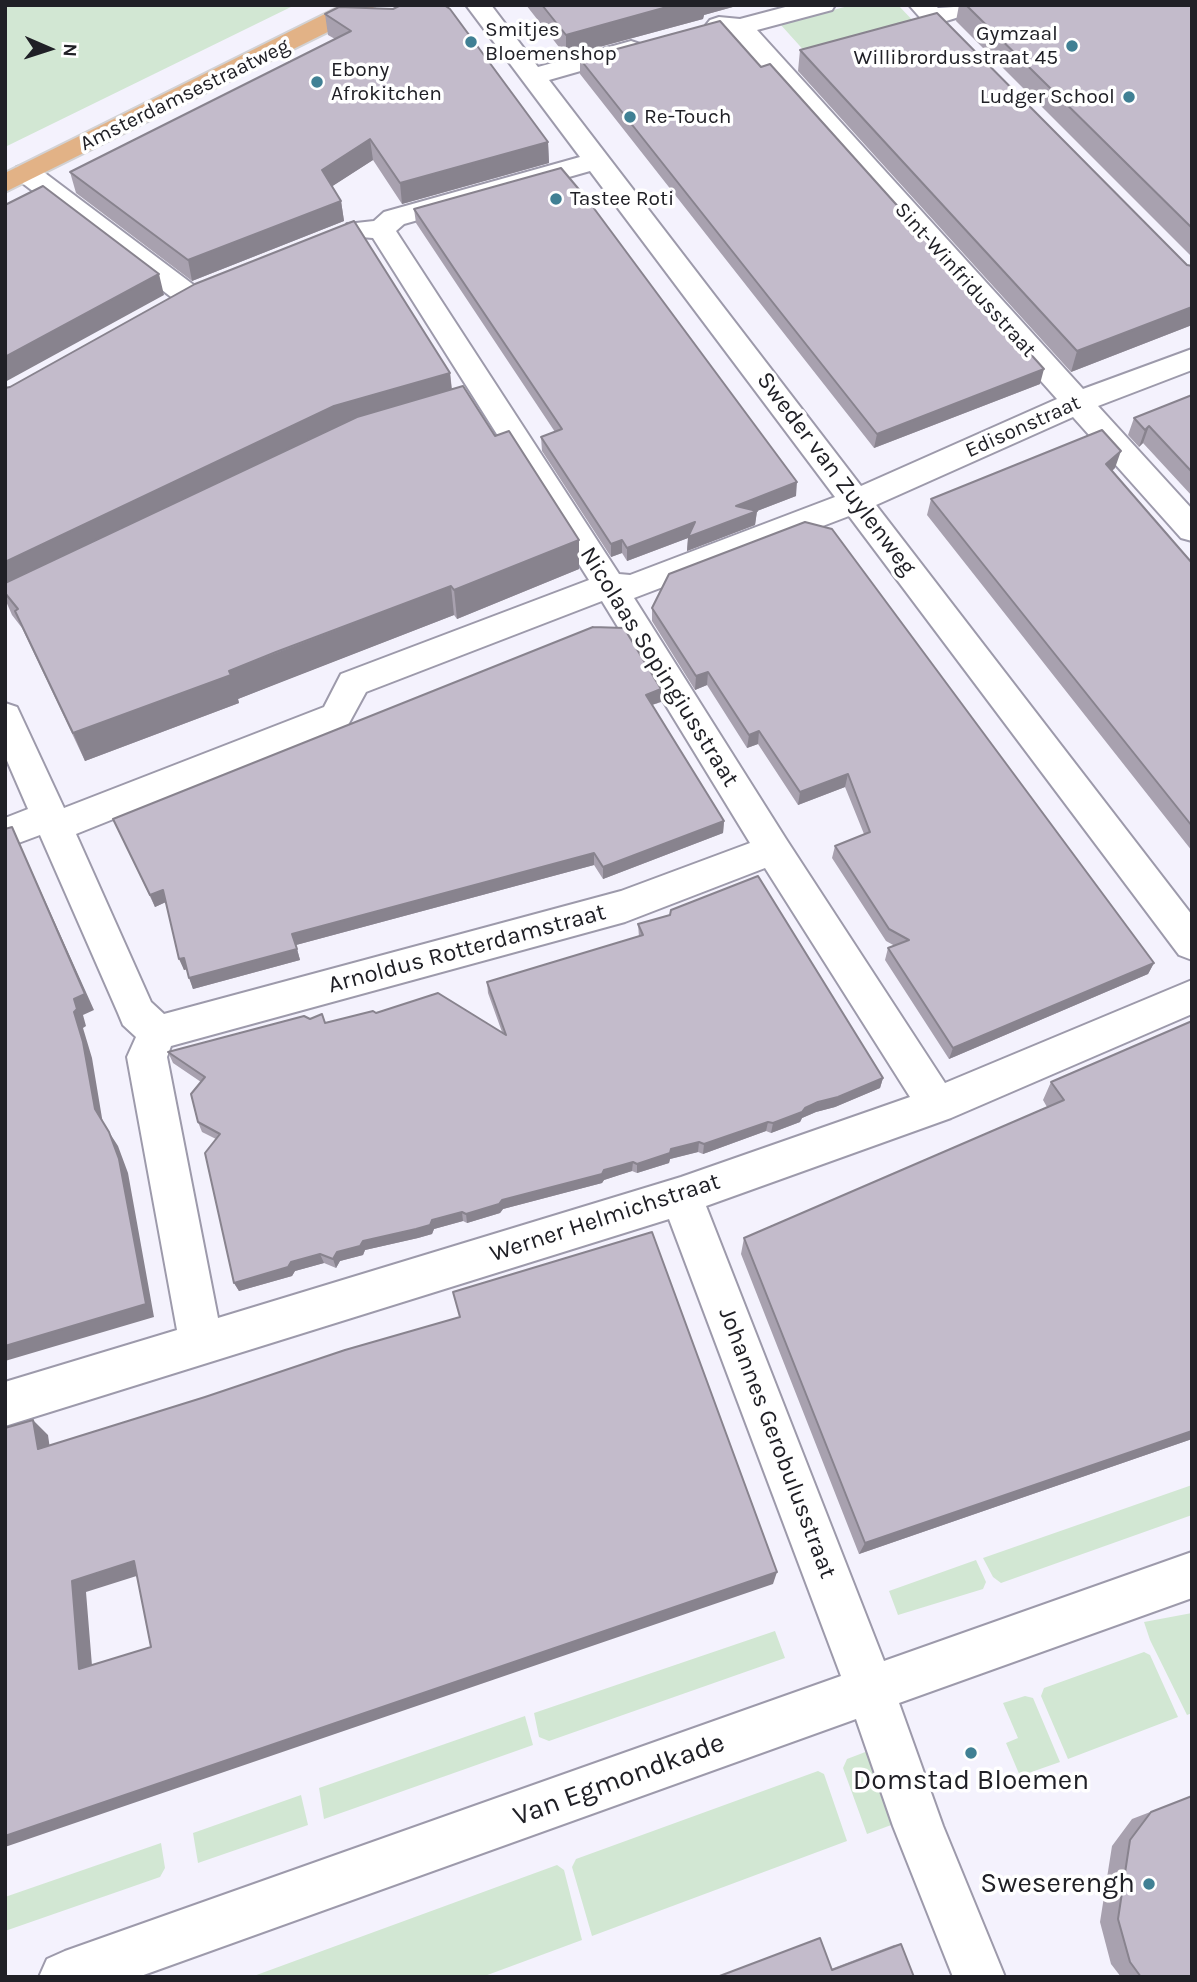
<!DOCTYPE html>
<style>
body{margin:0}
#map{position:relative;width:1197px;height:1982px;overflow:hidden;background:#f4f2fd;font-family:Karla,sans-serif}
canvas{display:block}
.frame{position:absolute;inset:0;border:7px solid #202026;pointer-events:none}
.north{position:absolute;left:14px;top:14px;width:70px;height:70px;-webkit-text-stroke:5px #fff;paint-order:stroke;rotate:93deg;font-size:19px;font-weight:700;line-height:28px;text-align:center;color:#202026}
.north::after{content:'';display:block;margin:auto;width:24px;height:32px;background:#202026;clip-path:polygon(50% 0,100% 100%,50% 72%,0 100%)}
</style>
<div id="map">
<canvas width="1197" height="1982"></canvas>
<div class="frame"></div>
<div class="north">N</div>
</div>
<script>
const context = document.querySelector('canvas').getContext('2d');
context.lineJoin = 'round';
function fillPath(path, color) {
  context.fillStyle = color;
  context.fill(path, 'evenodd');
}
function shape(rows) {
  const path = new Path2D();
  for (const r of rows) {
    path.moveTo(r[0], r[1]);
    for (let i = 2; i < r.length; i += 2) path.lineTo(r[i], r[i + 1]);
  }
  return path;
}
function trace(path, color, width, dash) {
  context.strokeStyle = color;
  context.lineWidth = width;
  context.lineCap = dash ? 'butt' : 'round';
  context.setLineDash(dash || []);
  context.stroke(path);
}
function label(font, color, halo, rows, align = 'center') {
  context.font = font + ' Karla,sans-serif';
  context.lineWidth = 7;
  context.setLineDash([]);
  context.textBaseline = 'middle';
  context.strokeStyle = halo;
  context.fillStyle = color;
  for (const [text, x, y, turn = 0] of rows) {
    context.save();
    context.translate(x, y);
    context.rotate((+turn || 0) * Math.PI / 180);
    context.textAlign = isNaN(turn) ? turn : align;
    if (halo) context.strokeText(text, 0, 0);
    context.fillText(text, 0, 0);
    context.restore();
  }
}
fillPath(shape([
 [5,5,295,5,5,147],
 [852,5,898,5,918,26,808,55,780,24],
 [1192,1485,1192,1515,1001,1583,993,1577,983,1558],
 [976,1560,986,1582,983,1589,898,1615,889,1591],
 [1192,1613,1192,1713,1187,1715,1150,1640,1144,1622],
 [775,1631,785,1658,549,1741,539,1737,534,1713],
 [1144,1652,1150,1655,1178,1717,1068,1759,1041,1696,1044,1688],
 [1025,1696,1033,1698,1060,1762,1020,1776,1006,1743,1018,1738,1003,1703],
 [525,1716,533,1745,324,1819,319,1788],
 [868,1751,902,1821,867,1834,843,1768,847,1759],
 [818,1771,824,1774,847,1841,592,1936,572,1867,576,1859],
 [301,1795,308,1825,198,1863,193,1833],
 [161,1843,165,1868,160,1877,5,1931,5,1897],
 [557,1865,564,1870,582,1940,482,1977,251,1977]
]), '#d2e7d3');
const minor = shape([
 [466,5,491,5,538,67,631,41,640,44,644,49,640,54,549,80,861,486,1057,399,732,34,710,30,706,25,710,20,719,17,740,19,793,5,835,5,832,10,757,30,1083,389,1192,349,1192,370,1098,406,1192,509,1192,541,1181,538,1073,417,876,505,1192,915,1192,960,1179,955,849,516,634,598,786,839,945,1083,1192,980,1192,1014,951,1118,706,1206,884,1661,1192,1552,1192,1598,899,1703,943,1826,1005,1977,953,1977,893,1826,856,1719,138,1977,39,1977,47,1959,65,1951,841,1676,669,1219,5,1426,5,1382,177,1330,127,1057,136,1037,123,1025,118,1013,40,835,5,848,5,818,28,809,5,756,5,703,17,707,64,808,324,707,341,674,589,580,373,238,347,236,343,230,347,224,374,221,384,212,580,157,466,5],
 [590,171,835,497,630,575,619,574,396,231,404,224,590,171],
 [602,601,750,843,621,891,164,1014,151,1002,76,834,348,725,366,692,602,601],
 [765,868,910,1097,681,1177,218,1318,167,1057,171,1046,625,922,765,868],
 [909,5,935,5,938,8,985,5,982,10,933,25,924,22,909,5],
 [27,165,37,167,199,289,203,296,199,303,189,305,179,303,17,179,13,173,17,167,27,165]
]);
const major = shape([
 [343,5,375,5,372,10,5,192,5,173,343,5]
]);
trace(minor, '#9d9aab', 4);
trace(major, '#d2d2d4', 4);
fillPath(minor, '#fff');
fillPath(major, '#e2b286');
fillPath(shape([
 [526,5,740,5,704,15,703,19,566,56],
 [959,5,1192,5,1192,257,956,21],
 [325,14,548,142,549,163,402,204,373,160,332,186,341,201,344,221,192,281,76,193,70,172,335,39,328,35],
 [800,50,1187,265,1192,266,1192,325,1071,372,798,71],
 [580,59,1040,384,874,448,580,74],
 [414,209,796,496,757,511,755,525,687,551,688,538,627,561,622,553,611,557,542,451,541,437,555,432,416,223],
 [450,373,452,389,495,436,579,540,579,569,457,619,454,615,283,681,238,699,239,703,85,761,22,628,12,615,5,599,5,388],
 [1192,395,1192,496,1143,443,1139,447,1128,435,1134,418],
 [1115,468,1112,471,1192,563,1192,851,927,515,931,499],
 [652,608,1154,963,1148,974,949,1059,885,960,888,948,895,946,886,941,832,858,835,846,864,834,845,787,798,805,758,744,747,748,707,685,695,690,652,621],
 [661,702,652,705,724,821,723,833,603,879,594,865,296,945,300,960,193,989,187,969,184,970,166,902,155,907,113,819],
 [638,924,883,1078,880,1088,835,1107,816,1112,802,1118,800,1122,771,1133,766,1131,703,1154,698,1152,670,1159,669,1163,637,1173,632,1171,619,1175,604,1180,602,1183,503,1209,500,1213,467,1223,463,1221,434,1229,432,1234,418,1238,365,1250,363,1255,340,1261,336,1268,324,1263,295,1271,292,1276,239,1291,234,1283,216,1139,202,1132,198,1122,201,1082,173,1063,168,1052,376,1013,502,1032,488,993,487,982,639,937],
 [1192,1021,1192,1439,859,1554,741,1254,744,1238,1047,1107,1043,1100,1051,1082],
 [1192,1796,1192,1977,1121,1977,1111,1964,1100,1922,1112,1846,1132,1819],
 [901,1944,914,1977,716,1977,831,1969,894,1945]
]), '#a8a1af');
fillPath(shape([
 [674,5,740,5,704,15,703,19,566,56,566,35],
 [370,139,373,160,325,191,322,170],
 [548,142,549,163,402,204,400,183],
 [341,201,344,221,192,281,188,260],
 [159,274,164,295,5,382,5,357],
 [1192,307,1192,325,1071,372,1077,351],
 [1044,369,1040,384,874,448,877,434],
 [450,373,452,394,5,586,5,562,334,406],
 [1149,426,1143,443,1139,447,1145,430],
 [1121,451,1115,468,1100,481,1106,464],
 [797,482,796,496,757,511,755,525,687,551,688,538,627,561,627,548],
 [579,540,579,569,457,619,454,590],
 [622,540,622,553,611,557,611,544],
 [451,586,454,615,238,699,239,703,85,761,73,733,229,671],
 [708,672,707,685,695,690,696,676],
 [661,689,661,702,645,707,646,695],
 [759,731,758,744,747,748,749,735],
 [848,774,845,787,798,805,800,792],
 [724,821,723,833,603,879,603,867],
 [12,827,94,1010,83,1015,86,1026,83,1028,92,1058,103,1124,95,1109,74,1012],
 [594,853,594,865,296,945,292,934],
 [163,890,168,901,155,907,150,895],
 [297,949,300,960,193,989,189,978],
 [184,958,188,969,184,970,179,959],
 [1154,963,1148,974,949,1059,953,1048],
 [883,1078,880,1088,835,1107,816,1112,802,1118,800,1122,771,1133,773,1123,805,1108],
 [768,1122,766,1131,703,1154,704,1144],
 [109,1132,118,1146,128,1173,154,1317,5,1361,5,1346],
 [699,1142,698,1152,670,1159,669,1163,637,1173,637,1164,671,1149],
 [633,1162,632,1171,604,1180,602,1183,503,1209,500,1213,467,1223,466,1214,502,1200],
 [462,1212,463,1221,434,1229,432,1234,418,1238,365,1250,363,1255,340,1261,336,1268,333,1259,337,1252,363,1241],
 [320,1254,324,1263,295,1271,292,1276,239,1291,234,1283,291,1262],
 [33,1420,48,1435,52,1463,38,1449],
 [1192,1431,1192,1439,859,1554,865,1543],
 [134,1561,146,1573,86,1592,93,1678,79,1669,72,1581],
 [777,1572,773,1584,5,1847,5,1836]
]), '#88838e');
const building = shape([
 [401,5,444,5,450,9,548,142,400,183,370,139,322,170,341,201,188,260,70,172,351,31,325,14,339,7,393,9,401,5],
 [542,5,674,5,566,35,542,5],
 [966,5,1192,5,1192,228,966,5],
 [937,13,1187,265,1192,266,1192,307,1077,351,800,50,937,13],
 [720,21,761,67,770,64,1044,369,877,434,580,59,720,21],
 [561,168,587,199,797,482,736,506,757,511,688,537,695,522,627,548,622,540,611,544,541,437,562,429,414,209,561,168],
 [43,186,159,274,5,357,5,205,43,186],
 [354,221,450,373,334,406,5,562,5,388,10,387,195,284,354,221],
 [463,386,495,436,509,431,579,540,454,590,451,586,276,652,229,671,231,675,73,733,15,611,18,609,5,593,5,583,357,417,463,386],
 [1192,395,1192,472,1149,426,1145,430,1134,418,1192,395],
 [1102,430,1121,451,1106,464,1192,563,1192,826,931,499,1102,430],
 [805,522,832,529,1154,963,953,1048,888,948,909,940,889,929,835,846,870,832,848,774,800,792,759,731,749,735,708,672,696,676,652,608,669,574,805,522],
 [593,627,624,628,661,689,646,695,724,821,603,867,594,853,292,934,297,949,189,978,184,958,179,959,163,890,150,895,113,819,593,627],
 [12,827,85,994,74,999,77,1009,74,1012,83,1042,95,1109,109,1132,119,1159,146,1304,5,1346,5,829,12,827],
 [758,876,883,1078,838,1097,818,1102,805,1108,802,1112,773,1123,768,1122,704,1144,699,1142,671,1149,670,1153,637,1164,633,1162,619,1166,604,1170,602,1174,502,1200,499,1204,466,1214,462,1212,432,1220,430,1225,416,1229,363,1241,360,1246,337,1252,333,1259,320,1254,291,1262,288,1267,234,1283,205,1153,220,1134,198,1122,191,1094,205,1077,168,1052,304,1016,310,1019,322,1014,325,1023,373,1011,376,1013,438,993,506,1035,487,982,643,935,638,924,670,915,671,910,758,876],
 [1192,1021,1192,1431,865,1543,744,1238,1064,1100,1051,1082,1192,1021],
 [652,1232,777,1572,5,1836,5,1428,33,1420,38,1449,205,1397,345,1350,460,1317,453,1292,652,1232],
 [134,1561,151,1647,79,1669,72,1581,134,1561],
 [1192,1796,1192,1977,1141,1977,1130,1962,1118,1919,1130,1840,1151,1812,1192,1796],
 [820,1938,832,1970,901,1944,914,1977,717,1977,820,1938]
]);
fillPath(building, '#c3bbcb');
trace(building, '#88838e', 2);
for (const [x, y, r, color] of [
 [471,42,7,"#408094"],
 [1072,46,7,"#408094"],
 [317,82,7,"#408094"],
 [1129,97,7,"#408094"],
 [630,117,7,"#408094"],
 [556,199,7,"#408094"],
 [971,1753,7,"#408094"],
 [1149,1884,7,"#408094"]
]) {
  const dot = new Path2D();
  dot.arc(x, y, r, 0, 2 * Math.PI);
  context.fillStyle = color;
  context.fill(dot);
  trace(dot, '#fff', 2.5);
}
label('21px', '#202026', '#fff', [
 ["Smitjes",485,30],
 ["Bloemenshop",485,54],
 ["Gymzaal",1058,34,"right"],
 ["Willibrordusstraat 45",1058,58,"right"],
 ["Ebony",331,70],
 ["Afrokitchen",331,94],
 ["Ludger School",1115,97,"right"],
 ["Re-Touch",644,117],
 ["Tastee Roti",570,199]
], 'left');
label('21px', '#202026', '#fff', [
 ["Amsterdamsestraatweg",185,95,-26],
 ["Sint-Winfridusstraat",965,280,48],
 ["Edisonstraat",1023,427,-24]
]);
label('24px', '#202026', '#fff', [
 ["Sweder van Zuylenweg",836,474,53],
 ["Nicolaas Sopingiusstraat",659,667,58],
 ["Arnoldus Rotterdamstraat",467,949,-15],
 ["Werner Helmichstraat",605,1218,-18],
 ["Johannes Gerobulusstraat",777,1443,69]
]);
label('28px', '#202026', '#fff', [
 ["Van Egmondkade",619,1780,-20]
]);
label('28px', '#202026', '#fff', [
 ["Domstad Bloemen",971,1781],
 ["Sweserengh",1135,1884,"right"]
]);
</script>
